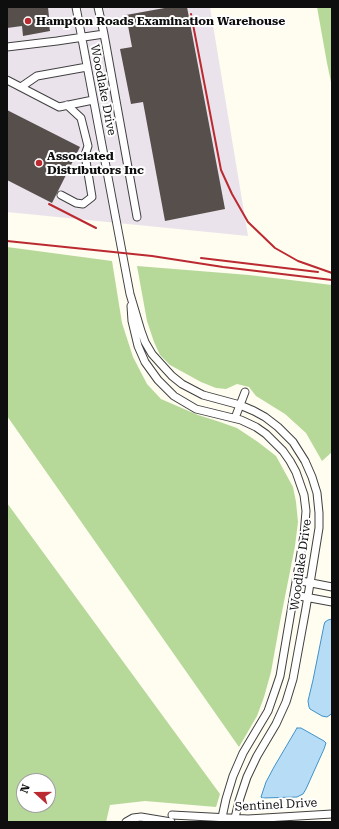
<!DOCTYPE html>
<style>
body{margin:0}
#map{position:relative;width:339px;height:829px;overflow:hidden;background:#fffcf0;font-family:"Roboto Serif",serif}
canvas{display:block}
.frame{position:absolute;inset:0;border:8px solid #0e0e0e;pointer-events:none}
.north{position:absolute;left:16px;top:773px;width:40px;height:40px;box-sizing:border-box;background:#fff;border:1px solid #9f9f9f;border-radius:50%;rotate:291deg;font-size:11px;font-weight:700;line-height:16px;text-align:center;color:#0e0e0e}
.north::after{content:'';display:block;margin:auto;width:14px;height:18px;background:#bb2a30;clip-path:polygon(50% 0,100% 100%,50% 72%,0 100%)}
</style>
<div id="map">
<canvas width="339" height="829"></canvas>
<div class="frame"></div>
<div class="north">N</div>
</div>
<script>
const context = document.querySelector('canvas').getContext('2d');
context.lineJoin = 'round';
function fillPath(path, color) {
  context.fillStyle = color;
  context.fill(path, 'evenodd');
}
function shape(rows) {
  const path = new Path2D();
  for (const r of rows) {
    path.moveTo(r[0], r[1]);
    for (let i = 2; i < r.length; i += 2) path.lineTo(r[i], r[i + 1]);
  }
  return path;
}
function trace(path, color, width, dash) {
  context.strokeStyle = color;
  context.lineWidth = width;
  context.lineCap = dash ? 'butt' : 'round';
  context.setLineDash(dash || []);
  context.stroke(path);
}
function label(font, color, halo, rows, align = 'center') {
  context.font = font + ' "Roboto Serif",serif';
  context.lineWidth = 4;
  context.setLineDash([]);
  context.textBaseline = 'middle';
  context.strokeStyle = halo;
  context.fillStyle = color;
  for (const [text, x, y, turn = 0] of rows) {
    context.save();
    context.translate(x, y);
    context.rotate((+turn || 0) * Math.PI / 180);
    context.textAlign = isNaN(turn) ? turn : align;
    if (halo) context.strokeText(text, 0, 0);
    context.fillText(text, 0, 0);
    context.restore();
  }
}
fillPath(shape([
 [7,7,210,7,248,236,7,212]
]), '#ebe3ec');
fillPath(shape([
 [317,7,332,7,332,87,327,63],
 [7,247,112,261,122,323,133,357,147,384,161,399,198,415,217,421,237,428,258,442,276,456,293,487,296,502,298,522,295,546,280,622,271,672,264,697,257,716,239,747,7,416],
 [137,266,249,275,332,285,332,452,322,461,306,433,285,414,256,396,249,387,237,384,226,389,216,388,201,382,170,365,160,355,154,342,147,321],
 [7,503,220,794,216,807,145,801,110,805,106,822,7,822],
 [24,781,48,781,48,805,24,805]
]), '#b6d99a');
const water = shape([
 [332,619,332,713,330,715,327,717,322,716,310,709,309,707,308,701,313,680,324,625,325,622,328,620,332,619],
 [297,728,301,728,324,741,326,743,324,749,306,789,303,794,297,797,262,798,261,797,266,782,274,767,297,728]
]);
fillPath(water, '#b6ddf5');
trace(water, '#3f92ca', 1);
fillPath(shape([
 [7,7,48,7,49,17,48,17,50,31,23,36,22,26,7,28],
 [170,7,187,7,225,209,165,221,143,102,131,104,120,49,132,47,126,15],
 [7,110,80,147,52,203,7,180]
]), '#574f4b');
const minor = shape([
 [76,7,130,294,141,331,145,342,152,354,161,364,172,376,182,384,203,395,240,405,254,411,265,417,278,427,293,442,305,461,312,477,317,493,319,513,319,528,306,608,293,679,286,702,276,724,257,756,247,777,239,801,234,822],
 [98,7,104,34],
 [7,47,57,41,104,34,137,217],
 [7,80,59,107,93,100],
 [21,87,37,76,87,67],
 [61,195,76,203,83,204,92,197,85,155,88,146,81,118,67,105],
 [131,306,132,321,138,346,145,362,158,380,174,396,196,409,241,420,256,427,266,434,283,451,290,461,296,472,304,495,306,511,304,535,280,676,276,688,268,711,243,753,233,776,226,799,221,822],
 [235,418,245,392],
 [296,580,332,587],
 [294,595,332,602],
 [172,815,248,819,332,814],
 [126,822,133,818,141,817,171,822]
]);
trace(minor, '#414141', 9);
trace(minor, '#fff', 7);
trace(shape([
 [191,14,221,170,232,194,248,222,275,248,298,261,332,273],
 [49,204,96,228],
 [7,241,152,256,223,267,332,280],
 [201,258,318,272]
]), '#bb2a30', 2);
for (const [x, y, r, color] of [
 [28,21,4,"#bb2a30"],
 [39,163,4,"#bb2a30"]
]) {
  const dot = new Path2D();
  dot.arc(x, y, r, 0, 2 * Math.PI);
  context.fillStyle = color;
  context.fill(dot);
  trace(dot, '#fff', 1.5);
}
label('bold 12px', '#0e0e0e', '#fff', [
 ["Hampton Roads Examination Warehouse",36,21],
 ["Associated",47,156],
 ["Distributors Inc",47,170]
], 'left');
label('12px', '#0e0e0e', '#fff', [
 ["Woodlake Drive",103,90,79],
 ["Woodlake Drive",301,565,-82],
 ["Sentinel Drive",276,805,-3]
]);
</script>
